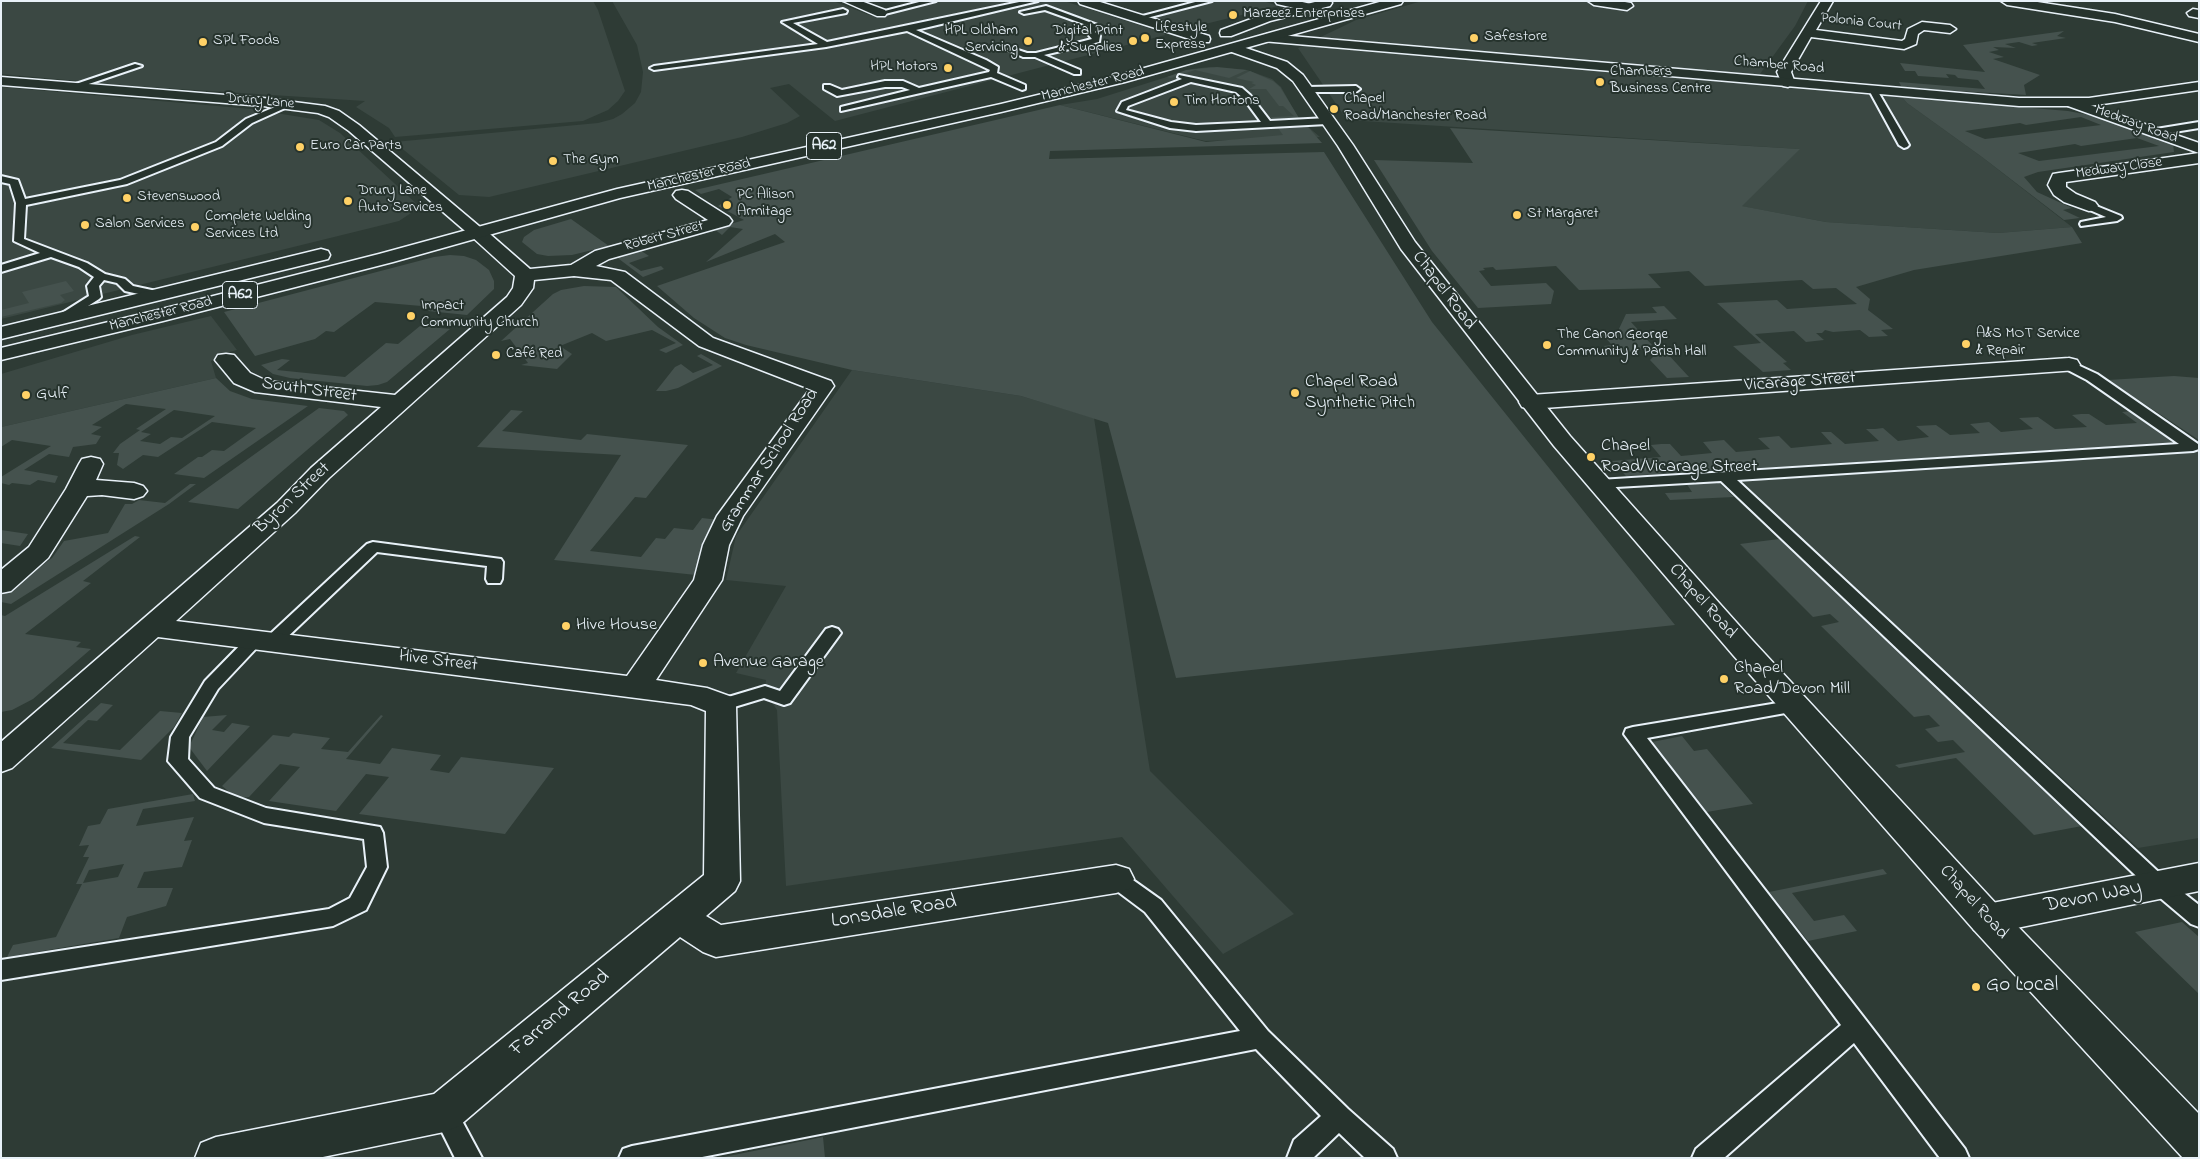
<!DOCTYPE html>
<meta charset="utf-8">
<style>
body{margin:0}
#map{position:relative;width:2200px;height:1159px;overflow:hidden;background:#2e3b35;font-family:"Indie Flower",sans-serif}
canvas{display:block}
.frame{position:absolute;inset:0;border:2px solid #e8f1f8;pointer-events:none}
</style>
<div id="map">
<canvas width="2200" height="1159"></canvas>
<div class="frame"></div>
</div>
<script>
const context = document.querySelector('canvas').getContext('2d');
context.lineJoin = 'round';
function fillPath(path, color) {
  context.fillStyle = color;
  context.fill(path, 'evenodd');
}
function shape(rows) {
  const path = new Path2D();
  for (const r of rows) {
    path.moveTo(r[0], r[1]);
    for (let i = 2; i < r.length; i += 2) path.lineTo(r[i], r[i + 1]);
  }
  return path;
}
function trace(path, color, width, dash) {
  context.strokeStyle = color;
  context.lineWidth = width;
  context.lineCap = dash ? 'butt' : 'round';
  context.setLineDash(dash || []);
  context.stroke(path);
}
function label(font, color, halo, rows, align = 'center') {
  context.font = font + ' "Indie Flower",sans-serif';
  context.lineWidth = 4;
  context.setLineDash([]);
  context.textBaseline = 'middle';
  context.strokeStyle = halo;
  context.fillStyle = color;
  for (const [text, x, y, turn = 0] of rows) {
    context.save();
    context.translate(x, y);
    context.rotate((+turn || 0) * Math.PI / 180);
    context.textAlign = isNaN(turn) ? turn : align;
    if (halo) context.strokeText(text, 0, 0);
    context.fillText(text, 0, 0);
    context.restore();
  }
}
fillPath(shape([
 [1,1,593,1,598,10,625,91,618,101,608,110,583,121,395,137,389,128,356,107,365,101,133,86,1,74],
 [612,1,833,1,872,16,942,1,1064,1,1164,33,1165,35,835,121,789,84,770,88,800,116,787,123,742,137,489,197,459,195,394,142,598,123,613,119,622,114,635,103,641,92,643,72,637,45],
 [1213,1,1263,1,1278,6,1189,28,1151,16],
 [1422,1,1808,1,1795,26,1760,74,1824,83,1886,89,1902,97,1907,103,1982,157,2072,227,1998,233,1826,222,1741,206,1799,149,1347,120,1298,48,1356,20],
 [1210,67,1247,70,1272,79,1281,87,1299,119,1320,137,1205,141,1060,105,1097,99,1192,69],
 [1,87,251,109,319,120,340,133,420,207,399,221,1,319],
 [211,316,237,350,222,354,211,361,216,378,1,427,1,374,132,335],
 [852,370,1021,396,1094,418,1150,771,1294,914,1223,954,1122,837,786,886,777,710,765,692,766,680,736,673,786,586,726,580,736,536],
 [2199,450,2199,838,2138,848,1739,481]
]), '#3b4843');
fillPath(shape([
 [2064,31,2057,36,2066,38,2032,43,2038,45,2032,46,2019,42,2005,44,2016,48,1993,47,1999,50,1989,52,2004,57,1993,59,2040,75,2024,85,2026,95,1908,88,1901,86,1899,82,1985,89,1978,80,1958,78,1955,75,1946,74,1949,78,1918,76,1915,71,1905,71,1900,63,1985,72,1963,45],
 [1217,67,1247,70,1229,78,1195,70,1171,78,1167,77,1186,70],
 [1250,71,1273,81,1280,87,1299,118,1272,119,1271,117,1294,116,1283,106,1279,106,1266,89,1249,89,1256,85,1251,83,1254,82,1236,78],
 [1902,97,2068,111,2100,117,2173,144,2174,152,2038,172,2024,177,2037,192,2072,208,2063,210,2080,218,2064,220,1982,157,1907,103],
 [2081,117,2101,125,1985,139,1965,131,2020,123,2026,125],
 [2137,138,2159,146,2039,161,2018,153,2075,144,2081,146],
 [1060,105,1206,142,1283,135,1278,128,1308,127,1322,143,1050,151,1049,159,1324,152,1432,322,1675,625,1176,678,1108,423,1021,396,852,370,746,345,725,338,694,318,657,286,785,242,775,234,706,262,743,229,730,227,722,235,714,229,744,220,718,206,732,197,719,189,701,194,695,190],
 [1450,128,1800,149,1742,206,1826,222,1998,233,2072,227,2082,243,1914,270,1856,287,1870,299,1868,310,1893,329,1881,330,1888,336,1869,337,1860,330,1833,332,1825,330,1822,333,1816,333,1824,340,1806,342,1794,331,1755,334,1787,362,1783,363,1791,370,1763,372,1733,346,1761,343,1717,303,1777,300,1787,309,1857,304,1836,288,1813,289,1802,280,1705,286,1689,271,1648,274,1661,288,1579,290,1556,266,1496,270,1493,267,1483,268,1485,270,1479,271,1491,286,1546,283,1554,291,1551,304,1478,308,1432,251,1374,160,1473,163],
 [571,219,609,246,572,255,548,256,537,254,522,242,524,237,534,230],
 [640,250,649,256,629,263,641,271,661,266,664,269,643,277,615,256],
 [450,255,464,256,476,260,489,270,494,281,494,289,467,315,428,311,433,307,375,302,334,332,326,331,315,339,255,356,224,312,434,257],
 [66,281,74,291,60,295,65,300,61,303,1,317,1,310,29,303,22,292],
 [584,286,616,287,658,327,683,345,666,353,659,350,676,343,652,330,606,341,592,333,560,346,572,354,557,369,521,365,528,363,510,339,501,341,553,294,561,290],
 [1664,306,1677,319,1631,322,1652,345,1638,351,1610,353,1604,346,1612,345,1601,333,1617,333,1626,314,1657,313,1652,307],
 [420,326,450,329,387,382,378,385,367,386,290,378,273,374,261,365,282,359,290,360,277,370,345,377,386,343,398,344],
 [1665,351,1689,377,1667,378,1650,360,1658,352],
 [701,354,722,366,678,388,666,391,656,391,675,367,681,364,693,373,713,365,697,356],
 [2174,376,2199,378,2199,440,2108,380],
 [216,378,230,391,252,399,308,406,204,478,174,474,198,457,202,457,212,450,224,451,256,428,212,422,158,457,143,455,123,469,117,465,119,453,113,453,120,444,140,430,136,429,166,409,126,404,92,425,102,427,91,434,101,436,96,444,73,447,69,457,49,454,24,470,58,476,55,483,38,480,30,485,12,483,9,485,1,483,1,477,51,446,12,440,1,447,1,427],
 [174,410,215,416,182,438,171,437,160,444,140,441,151,434,141,432],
 [319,408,344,411,348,415,238,509,188,502],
 [511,410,523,411,502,431,581,440,587,434,688,445,646,498,635,497,590,551,641,557,656,538,665,539,674,528,693,530,702,518,719,520,702,542,702,556,696,575,554,560,621,455,477,447],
 [2132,411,2173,439,2173,443,1626,476,1612,461,1661,457,1651,445,1661,444,1670,444,1681,456,1712,453,1703,442,1724,440,1736,452,1770,449,1758,438,1769,437,1779,436,1791,448,1832,444,1821,432,1831,432,1845,444,1879,441,1866,429,1875,429,1883,428,1898,441,1929,437,1916,426,1936,425,1950,435,1980,433,1970,424,1989,422,2001,432,2033,429,2019,418,2038,417,2055,429,2087,427,2072,415,2081,414,2089,414,2106,425,2137,423,2122,412],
 [1718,482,1734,497,1670,500,1665,493,1692,492,1686,483],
 [190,484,196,484,169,504,11,604,1,602,1,596,52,558,64,541,108,533,125,504,132,504,139,500,165,503],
 [1,530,28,534,20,546,1,543],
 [135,536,140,537,83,581,91,583,25,634,81,642,76,647,91,649,33,699,12,710,1,712,1,615,5,616],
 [1779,539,1947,697,2082,826,2034,835,1956,758,1899,768,1895,765,1965,752,1953,740,1938,742,1925,729,1940,726,1929,715,1914,717,1821,626,1839,622,1830,614,1813,617,1740,544],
 [101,703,113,705,97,721,88,720,63,743,120,750,160,711,182,713,174,727,141,760,51,748],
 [227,715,212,730,224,732,232,723,250,726,207,771,189,747,203,717],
 [381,715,383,716,346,759,380,764,392,748,441,755,430,770,449,773,461,757,554,768,505,834,359,814,389,777,366,774,336,811,269,801,300,767,280,764,249,797,237,798,222,786,273,735,289,737,293,733,330,738,321,749,348,752],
 [1682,736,1694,751,1707,749,1753,804,1707,812,1652,742],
 [193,794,195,801,143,809,136,826,194,817,184,841,192,840,182,867,144,872,137,888,173,888,166,906,127,917,119,938,7,957,13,945,56,937,82,884,76,884,89,857,83,857,89,845,79,846,88,826,100,824,108,809],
 [124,864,118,877,83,883,89,870],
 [1883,869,1887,874,1792,893,1814,921,1844,915,1857,931,1808,941,1769,892],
 [2182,922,2199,937,2199,994,2135,932],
 [823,1137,825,1158,719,1158]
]), '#45524e');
const lane = shape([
 [923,1,936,1,881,15,877,13,923,1],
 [1024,1,1038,1,916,30,986,60,998,67,997,73,1025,85,1025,89,1022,90,991,77,841,111,841,107,910,90,902,87,885,87,837,96,824,89,824,85,830,85,842,90,885,81,903,81,919,88,989,72,990,70,907,31,826,47,654,70,650,68,654,66,818,44,782,22,843,9,847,11,846,13,793,23,827,42,1024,1],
 [1199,1,1212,1,1139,20,1135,18,1199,1],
 [1046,6,1100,26,1095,32,1100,36,1099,42,1044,55,1080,70,1080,74,1074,74,1035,57,1023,57,1008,50,1012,48,1027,53,1036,53,1092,39,1087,33,1092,27,1045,10,1024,14,1020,12,1046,6],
 [135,64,142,66,74,89,67,87,135,64],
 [1179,75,1242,88,1250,95,1270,121,1327,118,1331,121,1327,124,1196,131,1170,128,1117,111,1122,102,1182,79,1178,77,1179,75],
 [1191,82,1236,92,1244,99,1261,122,1196,125,1171,122,1126,110,1128,106,1191,82],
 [1307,87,1356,86,1360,89,1356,92,1304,92,1304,88,1307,87],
 [1870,88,1877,90,1909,145,1907,147,1904,148,1899,145,1869,90,1870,88],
 [287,102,294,104,252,123,222,146,127,184,26,205,24,239,87,263,105,274,125,279,133,286,161,292,163,294,161,296,157,298,125,291,117,283,104,280,99,286,101,297,99,299,63,322,57,318,59,315,89,296,87,286,94,277,79,267,51,257,1,272,1,265,40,253,14,241,16,203,10,184,1,182,1,176,18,180,25,199,120,180,216,142,246,119,287,102],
 [2199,122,2199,128,2156,135,2151,132,2156,129,2199,122],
 [2089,203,2121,216,2122,218,2117,221,2081,226,2080,224,2081,222,2106,217,2085,208,2085,204,2089,203],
 [2069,361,2097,374,2198,444,2199,449,2193,451,1737,480,2166,879,2199,905,2199,927,2191,924,2152,891,1721,481,1599,488,1594,487,1592,484,1594,481,1599,480,2179,444,2087,380,2064,368,2063,365,2064,362,2069,361],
 [373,542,501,559,503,562,502,579,500,583,488,583,486,579,487,566,377,552,279,645,273,647,267,645,264,641,267,637,367,544,373,542],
 [832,627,838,629,841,633,790,703,784,705,764,698,721,711,715,709,712,705,715,701,765,686,780,691,826,629,832,627],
 [256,633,262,635,265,639,218,689,189,737,188,759,214,788,266,808,380,827,383,833,387,867,366,910,333,926,1,980,1,960,329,909,350,898,367,867,364,839,264,823,200,798,168,761,171,737,205,681,250,635,256,633],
 [1796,700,1802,702,1805,706,1802,710,1647,738,1865,1019,1965,1149,1969,1158,1940,1158,1854,1043,1724,1158,1692,1158,1696,1149,1841,1025,1624,734,1626,729,1633,727,1796,700],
 [1116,871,1123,873,1161,900,1268,1031,1348,1109,1393,1149,1397,1158,1365,1158,1339,1133,1313,1158,1287,1158,1294,1140,1321,1116,1256,1049,697,1158,619,1158,623,1149,632,1146,1240,1031,1145,912,1109,885,1105,879,1109,873,1116,871],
 [444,1100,453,1104,482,1158,455,1158,432,1112,435,1104,444,1100]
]);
const street = shape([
 [843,1,861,1,885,10,887,13,885,16,877,16,843,1],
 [1078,1,1097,1,1209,36,1210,39,1209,42,1199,42,1080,4,1078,1],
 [1275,1,1298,1,1311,4,1313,7,1307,11,1277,4,1275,1],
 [1588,1,1619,1,1631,3,1633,6,1627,10,1594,5,1588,1],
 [1821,1,1833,1,1816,30,1902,41,1905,39,1908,29,1922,22,1950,25,1956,29,1950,33,1924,30,1918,34,1916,44,1904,49,1811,37,1791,72,1795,83,1788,87,1783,86,1777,72,1821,1],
 [2001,1,2031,1,2115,14,2199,34,2199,42,2115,22,2007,5,2001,1],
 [2193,9,2199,10,2199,18,2189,16,2187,13,2193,9],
 [2073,99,2199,143,2199,153,2068,106,2066,103,2068,100,2073,99],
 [2199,153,2199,163,2066,182,2066,187,2076,194,2095,202,2098,206,2095,210,2089,211,2064,202,2054,195,2048,185,2053,174,2059,173,2199,153],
 [682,190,688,191,729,217,732,221,729,225,609,259,596,266,625,272,713,338,831,381,834,386,743,516,729,545,722,580,656,680,707,688,732,697,736,705,740,881,735,891,706,916,721,925,1116,865,1129,869,1134,879,1129,889,1116,893,716,957,703,952,680,937,459,1126,444,1132,318,1158,195,1158,201,1143,216,1137,434,1094,704,875,706,711,691,705,158,637,12,768,1,772,1,742,277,503,311,468,381,407,255,392,234,383,215,360,218,355,226,354,234,355,250,373,267,381,395,395,507,297,513,288,515,276,471,236,468,232,471,228,477,227,483,228,530,269,571,265,595,251,708,220,676,199,673,195,676,191,682,190],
 [574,276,611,280,699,346,810,389,717,516,703,545,694,580,627,676,176,621,295,513,329,478,521,305,533,288,534,280,574,276],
 [2069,358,2077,360,2080,365,2077,370,1530,409,1522,407,1519,402,1522,397,1530,395,2069,358],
 [91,457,100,459,103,464,96,480,134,483,143,486,147,491,143,496,134,499,102,495,87,496,48,558,11,591,1,593,1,570,29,547,66,489,79,464,82,459,91,457],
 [2199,863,2199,891,1987,934,1974,930,1969,919,1974,908,1987,904,2199,863]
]);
const secondary = shape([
 [1267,34,2019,98,2089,98,2199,82,2199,90,2089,106,2019,106,1262,41,1261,38,1267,34],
 [1234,44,1287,62,1303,75,1353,145,1415,242,1570,436,1753,641,2000,908,2199,1114,2199,1158,2183,1158,1974,930,1733,655,1554,446,1401,249,1338,146,1293,81,1277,68,1229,51,1227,48,1229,45,1234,44],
 [1,77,263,98,325,106,339,111,359,125,486,232,483,236,477,237,471,236,349,131,329,117,318,113,263,106,1,85,1,77]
]);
const highway = shape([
 [1319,1,1331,1,1332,3,1330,6,1270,21,1231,36,1221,36,1220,33,1221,30,1262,15,1319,1],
 [1383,1,1403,1,1401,4,1125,82,1001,112,620,198,393,262,163,321,1,360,1,348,154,311,379,254,617,189,1001,104,1116,76,1383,1],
 [321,249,328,251,330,255,328,259,1,339,1,327,321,249]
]);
trace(lane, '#e8f1f8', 4);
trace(street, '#e8f1f8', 3);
trace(secondary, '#e8f1f8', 3);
trace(highway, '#e8f1f8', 3);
fillPath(lane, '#26332d');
fillPath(street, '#26332d');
fillPath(secondary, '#26332d');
fillPath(highway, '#26332d');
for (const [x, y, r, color] of [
 [1233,15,5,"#ffd166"],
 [1145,38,5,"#ffd166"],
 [1474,38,5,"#ffd166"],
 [1028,41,5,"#ffd166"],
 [1133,41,5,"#ffd166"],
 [203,42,5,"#ffd166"],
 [948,68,5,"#ffd166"],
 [1600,82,5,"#ffd166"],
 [1174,102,5,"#ffd166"],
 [1334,109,5,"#ffd166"],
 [300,147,5,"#ffd166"],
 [553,161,5,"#ffd166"],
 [127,198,5,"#ffd166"],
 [348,201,5,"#ffd166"],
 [727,205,5,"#ffd166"],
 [1517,215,5,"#ffd166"],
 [85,225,5,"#ffd166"],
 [195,227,5,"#ffd166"],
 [411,316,5,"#ffd166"],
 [1966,344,5,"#ffd166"],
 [1547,345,5,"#ffd166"],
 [496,355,5,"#ffd166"],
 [1295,393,5,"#ffd166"],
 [26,395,5,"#ffd166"],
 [1591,457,5,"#ffd166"],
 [566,626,5,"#ffd166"],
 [703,663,5,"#ffd166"],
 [1724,679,5,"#ffd166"],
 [1976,987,5,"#ffd166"]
]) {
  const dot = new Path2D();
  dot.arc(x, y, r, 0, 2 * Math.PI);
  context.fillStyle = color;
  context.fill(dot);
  trace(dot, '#26332d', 2);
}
label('15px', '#e8f1f8', '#26332d', [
 ["Marzeez Enterprises",1243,15],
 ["Lifestyle",1155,29],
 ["Express",1155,46],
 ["HPL Oldham",1018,32,"right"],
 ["Servicing",1018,49,"right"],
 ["Digital Print",1123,32,"right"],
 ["& Supplies",1123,49,"right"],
 ["Safestore",1484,38],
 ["SPL Foods",213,42],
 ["HPL Motors",938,68,"right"],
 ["Chambers",1610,73],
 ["Business Centre",1610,90],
 ["Chapel",1344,100],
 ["Road/Manchester Road",1344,117],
 ["Tim Hortons",1184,102],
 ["Euro Car Parts",310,147],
 ["The Gym",563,161],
 ["Drury Lane",358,192],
 ["Auto Services",358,209],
 ["PC Alison",737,196],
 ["Armitage",737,213],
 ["Stevenswood",137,198],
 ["St Margaret",1527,215],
 ["Complete Welding",205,218],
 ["Services Ltd",205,235],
 ["Salon Services",95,225],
 ["Impact",421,307],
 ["Community Church",421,324],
 ["A&S MOT Service",1976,335],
 ["& Repair",1976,352],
 ["The Canon George",1557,336],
 ["Community & Parish Hall",1557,353],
 ["Café Red",506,355]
], 'left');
label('15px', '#e8f1f8', '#26332d', [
 ["Polonia Court",1861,23,6],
 ["Chamber Road",1779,66,5],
 ["Manchester Road",1093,85,-14],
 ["Drury Lane",260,102,5],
 ["Medway Road",2136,125,20],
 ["Medway Close",2119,169,-8],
 ["Manchester Road",699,176,-13],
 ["Robert Street",664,237,-15],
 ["Manchester Road",161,315,-14]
]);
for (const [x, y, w] of [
 [824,146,35],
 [240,295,35]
]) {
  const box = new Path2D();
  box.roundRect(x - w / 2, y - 13.5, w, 27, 4);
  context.fillStyle = '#26332d';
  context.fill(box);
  trace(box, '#e8f1f8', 1);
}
label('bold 16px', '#e8f1f8', null, [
 ["A62",824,146],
 ["A62",240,295]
]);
label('18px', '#e8f1f8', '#26332d', [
 ["Chapel Road",1443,291,53],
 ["Vicarage Street",1800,383,-4],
 ["South Street",309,391,8],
 ["Grammar School Road",770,461,-57],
 ["Byron Street",293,499,-43],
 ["Chapel Road",1702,602,49],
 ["Hive Street",438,662,7],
 ["Chapel Road",1973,903,48]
]);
label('18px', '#e8f1f8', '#26332d', [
 ["Chapel Road",1305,383],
 ["Synthetic Pitch",1305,404],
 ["Gulf",36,395],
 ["Chapel",1601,447],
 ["Road/Vicarage Street",1601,468],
 ["Hive House",576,626],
 ["Avenue Garage",713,663],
 ["Chapel",1734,669],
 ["Road/Devon Mill",1734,690]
], 'left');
label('21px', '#e8f1f8', '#26332d', [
 ["Devon Way",2093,898,-11],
 ["Lonsdale Road",894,913,-9],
 ["Farrand Road",561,1014,-40]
]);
label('21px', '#e8f1f8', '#26332d', [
 ["Go Local",1986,987]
], 'left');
</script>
